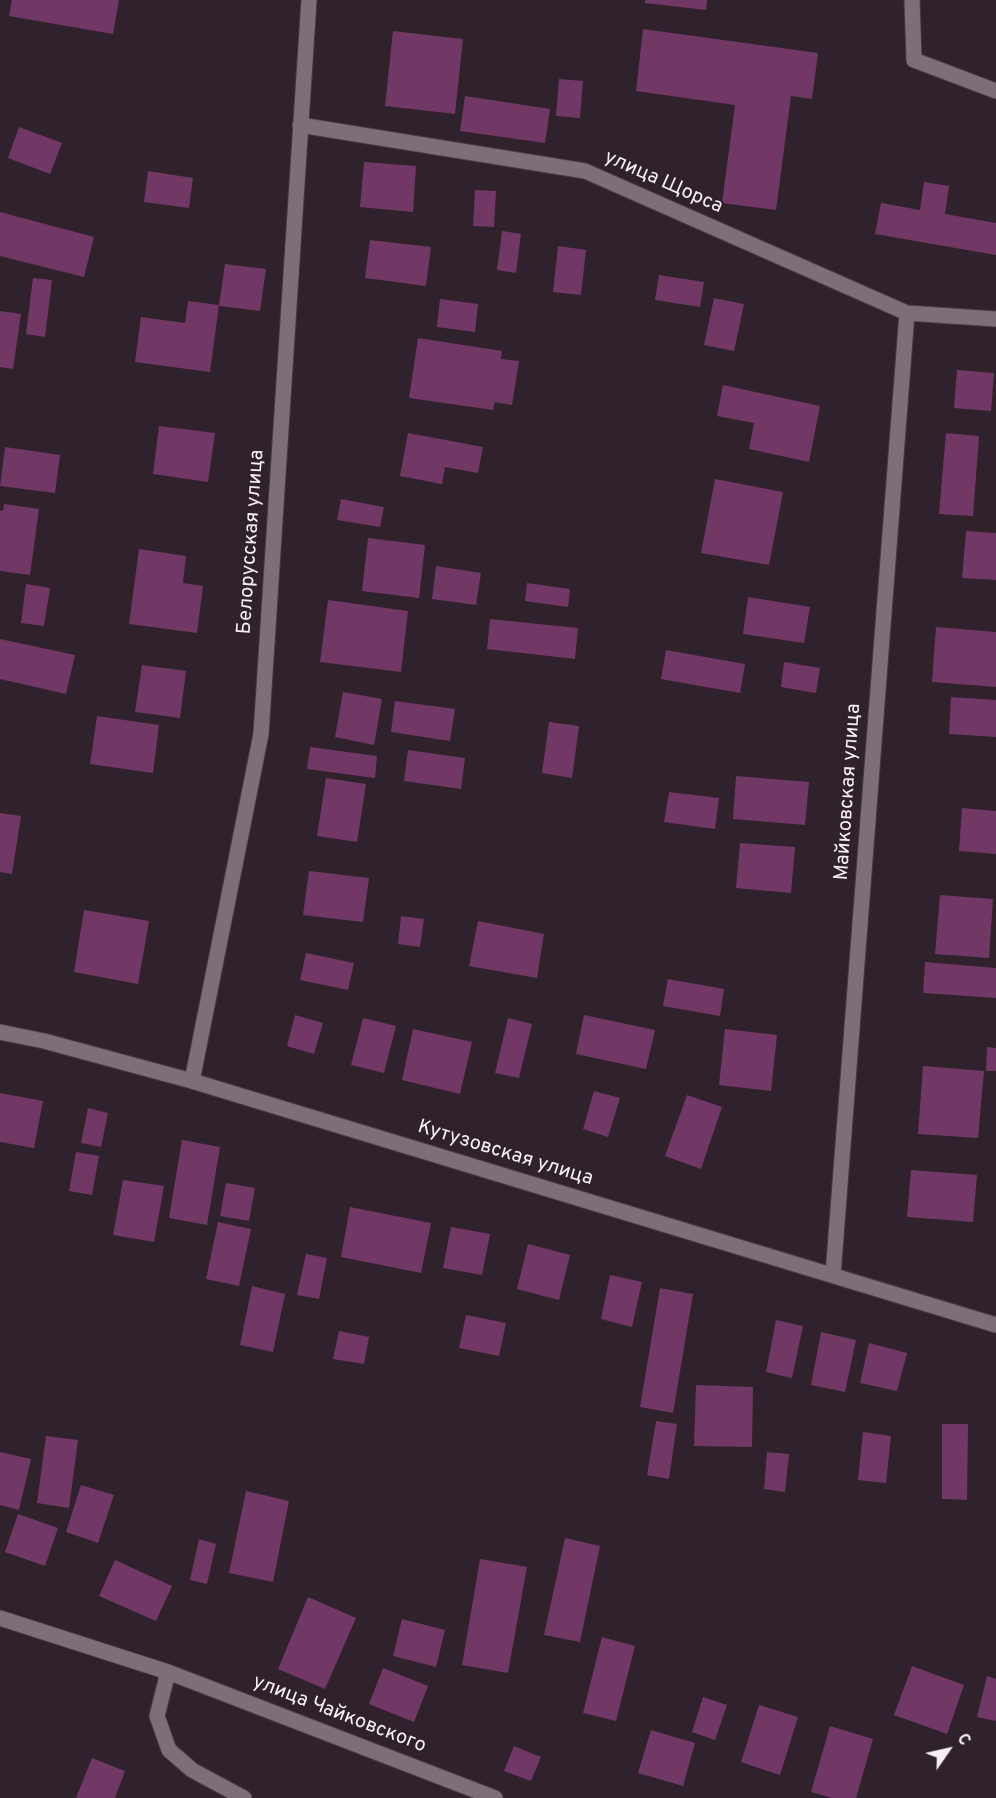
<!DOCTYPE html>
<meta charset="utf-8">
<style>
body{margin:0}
#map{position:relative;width:996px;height:1798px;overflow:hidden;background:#2f222c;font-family:Overpass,sans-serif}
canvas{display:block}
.north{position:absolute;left:918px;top:1720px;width:60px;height:60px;-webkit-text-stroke:4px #2f222c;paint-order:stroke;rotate:56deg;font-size:16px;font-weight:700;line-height:24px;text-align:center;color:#f8eff5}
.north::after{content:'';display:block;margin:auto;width:21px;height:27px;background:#f8eff5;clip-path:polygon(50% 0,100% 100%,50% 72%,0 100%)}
</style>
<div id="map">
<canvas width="996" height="1798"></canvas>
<div class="north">С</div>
</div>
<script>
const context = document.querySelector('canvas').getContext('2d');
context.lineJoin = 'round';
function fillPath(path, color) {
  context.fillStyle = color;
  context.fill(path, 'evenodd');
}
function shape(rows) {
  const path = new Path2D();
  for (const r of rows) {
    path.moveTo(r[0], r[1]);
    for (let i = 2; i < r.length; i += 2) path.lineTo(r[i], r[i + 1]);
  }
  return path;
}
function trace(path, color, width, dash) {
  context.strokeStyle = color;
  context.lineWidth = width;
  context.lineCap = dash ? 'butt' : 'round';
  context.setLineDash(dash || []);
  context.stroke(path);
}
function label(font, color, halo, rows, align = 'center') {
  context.font = font + ' Overpass,sans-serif';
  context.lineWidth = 4.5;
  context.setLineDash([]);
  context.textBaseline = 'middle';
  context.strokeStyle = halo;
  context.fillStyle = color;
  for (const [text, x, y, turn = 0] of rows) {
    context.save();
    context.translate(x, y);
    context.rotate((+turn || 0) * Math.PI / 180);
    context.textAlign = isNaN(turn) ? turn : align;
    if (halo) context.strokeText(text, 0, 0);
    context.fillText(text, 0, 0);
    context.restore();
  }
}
fillPath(shape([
 [12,0,119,0,113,34,9,16],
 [645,0,707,0,706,10,645,3],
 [643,29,818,53,812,99,791,96,776,210,722,203,735,105,636,91],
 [393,31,463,39,455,114,385,106],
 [559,79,583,81,580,118,556,116],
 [465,96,550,109,545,143,460,131],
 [19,127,62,143,50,174,8,158],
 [364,162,416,166,413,212,360,207],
 [148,171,193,178,189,208,144,202],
 [924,182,949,186,945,214,996,223,996,255,875,234,881,203,920,210],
 [475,190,496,191,494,227,473,226],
 [0,212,94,237,84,277,0,256],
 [502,231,521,234,516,273,497,270],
 [370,240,431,247,426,286,365,278],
 [558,246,586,250,581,295,553,292],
 [225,264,266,269,260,311,219,306],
 [659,275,704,282,700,307,655,300],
 [33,278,52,280,45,337,26,334],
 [714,298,744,304,734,351,704,345],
 [440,299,478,304,475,332,437,327],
 [188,301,219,305,210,372,135,362,141,317,185,323],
 [0,311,21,314,13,369,0,367],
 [418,338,502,351,501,359,519,361,512,405,495,402,493,410,409,398],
 [957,370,994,373,991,411,954,408],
 [723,385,820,406,809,462,749,449,754,423,717,416],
 [159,426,215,433,208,482,153,474],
 [408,433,483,447,478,473,445,467,442,484,400,476],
 [946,433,979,436,973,516,939,514],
 [5,447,60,455,55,493,0,486],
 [715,479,783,492,769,565,701,553],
 [341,499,384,507,380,527,337,520],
 [4,504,39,509,30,575,0,571,0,510,3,511],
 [966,531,996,533,996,580,962,578],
 [368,538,425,545,419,598,362,591],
 [139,549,186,556,183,583,203,586,197,633,129,624],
 [436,566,481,573,476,605,432,599],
 [527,583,570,589,568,607,525,601],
 [26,584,50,588,44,626,21,623],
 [748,597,810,607,804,643,743,634],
 [328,600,408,611,401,672,320,662],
 [490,619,578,628,575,659,487,649],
 [936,627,996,632,996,687,932,682],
 [0,639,75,655,66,694,0,679],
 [666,650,745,664,740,693,661,679],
 [784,662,820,668,816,693,781,687],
 [142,665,186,671,180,718,135,712],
 [343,692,382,699,374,745,335,737],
 [951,697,996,700,996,737,949,734],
 [395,701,455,709,450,741,391,732],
 [97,716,159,725,153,773,90,764],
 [549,722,579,726,572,778,542,773],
 [310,747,377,756,375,778,307,769],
 [408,750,465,758,461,789,404,781],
 [736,776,809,782,805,825,733,819],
 [326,778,366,784,357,842,317,836],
 [669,792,719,798,715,829,664,822],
 [962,808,996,811,996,854,959,851],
 [0,813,21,816,12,874,0,872],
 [740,843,795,847,791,893,736,888],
 [309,871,369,878,363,922,303,915],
 [940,895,993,899,989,958,935,954],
 [84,910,149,921,138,984,74,972],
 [401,916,424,919,420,947,398,944],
 [478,921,544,934,537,978,469,966],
 [306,953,354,963,348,990,300,980],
 [925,962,996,968,996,998,923,993],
 [668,979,724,989,720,1016,663,1006],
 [295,1015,323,1023,314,1054,287,1046],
 [584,1015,655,1030,646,1069,576,1054],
 [363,1018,396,1026,384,1073,351,1065],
 [508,1018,532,1024,519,1078,495,1073],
 [413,1029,472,1042,460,1094,402,1080],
 [725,1029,777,1035,771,1091,719,1085],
 [987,1047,996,1048,996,1071,986,1071],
 [923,1066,984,1071,978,1138,918,1134],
 [594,1091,620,1098,608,1137,583,1129],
 [0,1093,43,1101,34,1148,0,1142],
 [687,1095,722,1107,701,1169,665,1156],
 [88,1108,108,1113,101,1147,81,1143],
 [182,1140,220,1147,207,1225,169,1218],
 [76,1152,99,1156,92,1195,69,1191],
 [911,1170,977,1175,973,1222,907,1217],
 [123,1180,164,1186,154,1242,113,1235],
 [226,1183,255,1188,249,1221,220,1216],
 [350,1207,431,1223,421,1273,341,1257],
 [218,1222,251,1229,239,1286,206,1279],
 [451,1227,490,1234,482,1275,443,1268],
 [528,1244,570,1255,559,1300,517,1289],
 [306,1254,327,1258,319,1299,297,1295],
 [610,1275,642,1282,632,1327,601,1319],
 [252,1286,285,1294,273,1352,240,1345],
 [660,1288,693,1294,673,1413,640,1407],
 [466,1315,506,1323,499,1356,459,1348],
 [776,1320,803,1326,792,1378,766,1372],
 [339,1331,369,1337,364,1364,333,1359],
 [821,1332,856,1340,845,1392,811,1385],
 [869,1343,907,1353,897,1391,860,1383],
 [696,1385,753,1387,752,1447,694,1446],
 [656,1421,677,1424,669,1479,647,1475],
 [942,1424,968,1424,967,1500,942,1499],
 [863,1432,891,1436,886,1483,858,1480],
 [46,1436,78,1440,69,1508,37,1503],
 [0,1452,31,1459,19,1510,0,1505],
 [767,1452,789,1454,785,1492,764,1489],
 [81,1485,114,1495,98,1543,66,1532],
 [246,1491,289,1501,273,1582,229,1573],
 [18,1514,58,1528,45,1566,5,1552],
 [565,1538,600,1546,580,1642,544,1635],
 [199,1539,216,1544,207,1584,190,1580],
 [480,1559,527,1567,508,1673,462,1665],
 [115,1560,172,1586,156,1621,99,1596],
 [308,1597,356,1618,325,1689,278,1669],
 [402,1619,445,1630,436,1667,393,1656],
 [602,1637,635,1646,616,1721,583,1713],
 [912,1666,964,1685,947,1734,894,1715],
 [383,1668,428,1686,414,1722,369,1704],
 [987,1676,996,1679,996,1721,977,1717],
 [703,1697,727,1705,715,1740,692,1732],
 [759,1705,798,1717,780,1775,741,1762],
 [830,1726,873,1739,856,1798,832,1798,811,1792],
 [651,1730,695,1743,683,1786,638,1773],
 [514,1746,541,1757,531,1781,504,1771],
 [92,1758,125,1771,115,1798,76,1798]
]), '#713866');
const minor = shape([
 [912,0,914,60,996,91],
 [300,125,585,171,907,313,996,319],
 [192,1081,261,734,309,0],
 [833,1275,907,313],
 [0,1618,168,1672,495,1798],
 [168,1672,157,1716,169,1750,192,1770,244,1798]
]);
const tertiary = shape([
 [0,1032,44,1041,192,1081,996,1325]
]);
trace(minor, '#483e46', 17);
trace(tertiary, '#483e46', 17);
trace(minor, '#7d6f7a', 15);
trace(tertiary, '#7d6f7a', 15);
label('20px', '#f8eff5', '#2f222c', [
 ["улица Щорса",663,183,24],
 ["Белорусская улица",252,542,-86],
 ["Майковская улица",849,792,-86],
 ["Кутузовская улица",505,1154,17],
 ["улица Чайковского",339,1715,21]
]);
</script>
